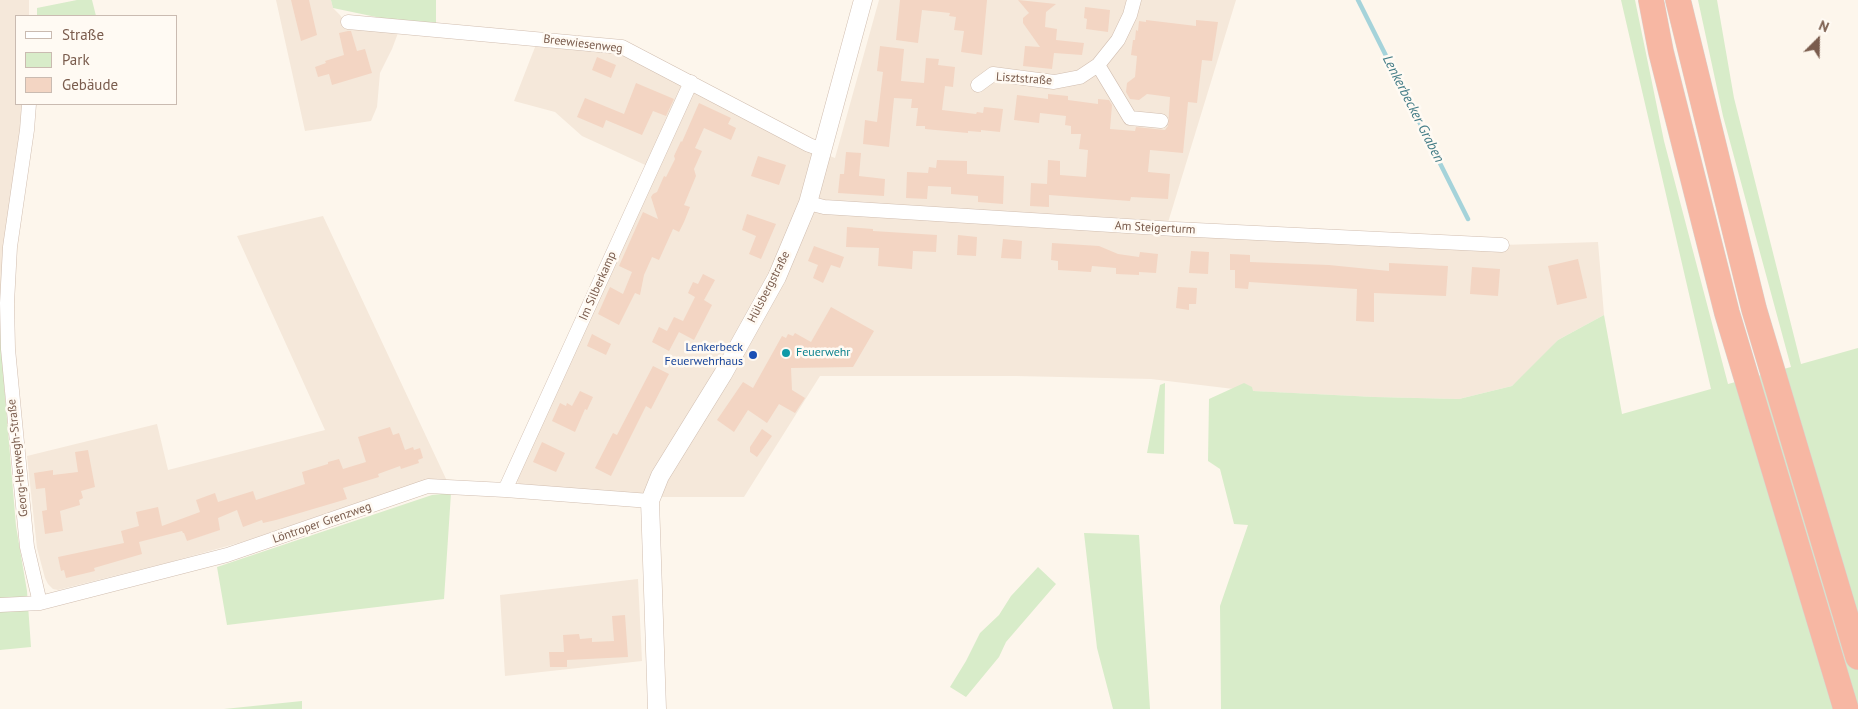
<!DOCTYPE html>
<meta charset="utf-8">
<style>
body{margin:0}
#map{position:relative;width:1858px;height:709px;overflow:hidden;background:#fdf6ec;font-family:"PT Sans",sans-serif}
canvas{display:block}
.legend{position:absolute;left:15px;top:15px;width:162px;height:90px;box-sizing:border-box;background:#fffaf3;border:1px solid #cabbb1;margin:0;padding:6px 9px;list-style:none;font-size:15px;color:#7a5c4d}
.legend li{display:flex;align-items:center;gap:10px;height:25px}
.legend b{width:25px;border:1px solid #cabbb1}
.north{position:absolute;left:1793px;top:15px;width:50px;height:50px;-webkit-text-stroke:4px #fffaf3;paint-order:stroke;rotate:23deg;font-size:14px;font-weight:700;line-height:20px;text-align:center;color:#7a5c4d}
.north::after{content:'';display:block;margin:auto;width:18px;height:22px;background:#7a5c4d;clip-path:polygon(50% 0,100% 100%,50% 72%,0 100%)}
</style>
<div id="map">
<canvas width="1858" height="709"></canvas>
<ul class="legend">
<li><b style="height:6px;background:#fff"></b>Straße</li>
<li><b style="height:14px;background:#d8ecc9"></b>Park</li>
<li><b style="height:14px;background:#f3d5c3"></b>Gebäude</li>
</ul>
<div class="north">N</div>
</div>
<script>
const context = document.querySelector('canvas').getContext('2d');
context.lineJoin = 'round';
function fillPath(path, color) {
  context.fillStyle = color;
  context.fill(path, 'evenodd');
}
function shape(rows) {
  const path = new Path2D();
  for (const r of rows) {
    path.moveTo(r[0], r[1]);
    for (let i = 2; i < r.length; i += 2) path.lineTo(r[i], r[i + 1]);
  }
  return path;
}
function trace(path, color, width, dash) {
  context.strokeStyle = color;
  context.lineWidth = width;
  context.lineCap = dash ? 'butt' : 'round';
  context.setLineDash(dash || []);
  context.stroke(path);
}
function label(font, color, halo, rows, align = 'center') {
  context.font = font + ' "PT Sans",sans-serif';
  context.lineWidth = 5;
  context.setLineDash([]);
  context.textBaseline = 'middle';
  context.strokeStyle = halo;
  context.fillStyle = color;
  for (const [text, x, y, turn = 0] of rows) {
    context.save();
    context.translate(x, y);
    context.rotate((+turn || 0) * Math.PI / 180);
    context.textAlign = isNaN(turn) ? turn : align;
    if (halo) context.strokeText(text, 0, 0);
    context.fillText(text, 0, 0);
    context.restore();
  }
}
fillPath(shape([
 [0,0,29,0,29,16,16,16,16,104,25,104,3,301,0,301],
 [276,0,331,0,333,8,340,15,350,29,398,33,392,49,380,73,377,107,371,121,305,131],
 [879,0,1236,0,1166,229,1502,245,1598,242,1604,315,1558,340,1539,361,1512,386,1459,399,1375,397,1250,391,1151,379,1016,376,820,376,744,497,654,497,523,486,517,482,516,475,654,169,582,136,555,112,514,101,537,42,613,48,801,145,835,158],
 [323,216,447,481,416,483,242,542,170,562,58,590,53,589,48,584,45,578,37,548,27,456,157,424,168,470,325,430,237,236],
 [638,579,642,661,505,676,500,595]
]), '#f5e8da');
fillPath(shape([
 [77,0,92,0,96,16,37,16,37,8],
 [331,0,436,0,436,23,400,22,333,8],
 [1621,0,1635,0,1664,141,1728,384,1791,367,1723,116,1698,0,1717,0,1734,98,1801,364,1858,348,1858,709,1221,709,1220,606,1248,525,1234,524,1220,469,1208,461,1209,399,1244,383,1252,387,1253,391,1375,397,1459,399,1512,386,1558,340,1604,315,1622,414,1711,389],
 [0,301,3,301,4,383,16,526,27,591,31,647,0,650],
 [1165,383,1164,454,1147,453,1160,385],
 [451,493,444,599,227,625,217,567,432,495],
 [1084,533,1139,535,1150,709,1113,709,1097,648],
 [1038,567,1056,584,1006,642,999,657,966,697,950,687,966,661,980,633,999,615,1011,596],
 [302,701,302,709,224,709]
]), '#d8ecc9');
trace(shape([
 [1358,0,1468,219]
]), '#a5d3da', 4.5);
fillPath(shape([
 [291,0,309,0,317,35,301,41],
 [900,0,987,0,982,55,961,52,964,31,954,30,956,17,949,16,950,13,922,10,918,43,896,40],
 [1018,0,1056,4,1046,12,1045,27,1057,29,1056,40,1084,43,1082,55,1054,53,1052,69,1023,66,1025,46,1040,47,1023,23,1023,18,1029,13],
 [1085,7,1110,10,1108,32,1086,29,1087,19,1084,18],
 [1146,20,1196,26,1196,20,1218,22,1212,61,1202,60,1197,103,1188,102,1183,153,1150,150,1148,172,1170,174,1168,199,1131,197,1130,201,1049,195,1049,207,1030,206,1031,183,1047,184,1048,160,1060,161,1060,175,1086,177,1088,150,1079,149,1081,134,1071,134,1071,126,1065,125,1066,116,1040,113,1039,123,1014,120,1017,95,1048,99,1048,94,1068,96,1068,100,1098,104,1098,99,1109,100,1112,105,1110,129,1135,131,1136,127,1165,130,1168,126,1170,97,1147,94,1139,100,1130,99,1126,92,1127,83,1135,77,1137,56,1131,55,1133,40,1135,40,1136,30,1138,31,1139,21,1146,22],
 [348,31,351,31,357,51,365,49,372,73,332,85,329,74,318,77,315,67,326,63,325,61,344,55,339,33],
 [880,46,904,49,901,81,924,83,926,58,939,59,938,65,955,67,953,87,945,86,942,110,976,114,977,112,983,113,984,107,1003,109,1000,132,981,130,981,132,968,131,968,133,925,129,925,126,916,126,918,108,911,108,912,99,894,98,889,147,863,144,865,120,877,122,883,72,877,71],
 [597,57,616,65,611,78,592,70],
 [636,83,674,99,666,116,653,111,642,135,606,120,603,128,577,117,585,98,624,114],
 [699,103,731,118,728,124,736,128,731,140,704,128,695,148,702,151,694,169,696,176,684,205,690,207,684,222,679,232,673,229,659,260,652,257,644,275,640,295,635,293,619,325,598,314,610,287,623,294,632,272,619,266,643,212,658,219,651,197,653,194,657,192,664,176,666,177,675,159,674,156,681,141,682,142],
 [846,152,861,153,859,176,885,179,884,196,838,193,840,174,844,174],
 [758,156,786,165,779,185,751,176],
 [937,160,967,161,967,174,1004,176,1003,204,978,202,978,196,951,194,951,187,928,186,927,199,906,198,907,172,928,173,929,167,936,168],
 [747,214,776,224,761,259,749,254,756,236,742,230],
 [847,227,873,229,873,231,937,235,936,252,913,251,912,269,878,266,879,248,846,247],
 [958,235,977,237,976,256,957,255],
 [1003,239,1022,241,1021,259,1001,258],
 [1052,243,1099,246,1118,254,1139,257,1140,252,1158,254,1156,273,1139,272,1139,275,1116,274,1116,268,1092,266,1091,272,1058,270,1058,261,1051,260],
 [814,246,844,257,840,268,831,265,823,283,813,278,818,265,808,261],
 [1191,251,1209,252,1208,274,1189,273],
 [1230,254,1250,255,1250,262,1329,265,1389,271,1389,263,1448,266,1446,296,1374,293,1374,322,1356,321,1357,289,1249,282,1248,289,1235,288,1235,270,1230,270],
 [1578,259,1587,298,1557,305,1548,266],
 [1472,267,1500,269,1498,296,1470,294],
 [703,274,715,280,704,300,712,305,694,340,679,332,669,351,652,342,659,327,667,331,674,317,683,321,695,297,688,293,693,282,698,284],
 [1178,287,1197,288,1196,304,1189,304,1189,310,1176,308],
 [831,307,874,331,853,367,791,368,792,390,805,398,795,413,779,404,767,423,748,410,734,432,717,420,743,382,753,388,782,336,786,338,788,334,793,336,795,333,811,342],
 [592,334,611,344,606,355,587,346],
 [653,366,669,374,651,409,646,406,611,476,595,468,613,433,617,435],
 [580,391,593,397,587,410,585,409,575,432,552,421,560,403,566,406,567,403,572,406],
 [390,427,393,435,399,433,405,450,413,447,414,450,420,448,423,458,418,460,419,463,401,469,400,466,378,474,379,477,343,488,347,499,276,520,263,523,262,520,243,527,237,510,218,518,220,530,187,541,184,533,183,533,182,531,139,542,142,554,94,568,95,571,66,578,64,570,61,571,58,557,124,543,121,531,139,526,136,512,158,507,162,526,200,512,196,500,215,493,218,502,253,491,256,500,305,484,302,472,328,464,328,462,339,459,343,469,366,462,358,437],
 [762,429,772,436,757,457,750,452,750,447],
 [542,442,565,453,556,472,533,462],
 [88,450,95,487,81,491,83,498,79,500,80,505,60,511,63,531,45,534,42,511,47,510,45,488,36,489,34,473,53,470,53,475,78,472,75,452],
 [625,615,628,657,567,660,567,667,550,667,549,652,564,652,563,635,579,634,580,639,592,638,592,642,614,641,612,616]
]), '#f3d5c3');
const minor = shape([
 [348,22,622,47,809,145,823,150],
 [1098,65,1130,118,1161,121],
 [978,85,993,74,1054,82,1080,77,1098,65,1118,40,1130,15,1134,0],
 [29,104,27,130,10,247,7,303,8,349,27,547,40,603],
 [808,203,824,207,1175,229,1502,245],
 [505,490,691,82],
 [0,605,40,603,227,555,428,486,505,490,650,501]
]);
const tertiary = shape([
 [657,709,650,501,660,476,723,374,777,277,808,203,863,0]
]);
const motorway = shape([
 [1651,0,1661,52,1727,313,1846,709],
 [1678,0,1754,309,1858,657]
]);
trace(minor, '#d1beb0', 15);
trace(tertiary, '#d1beb0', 19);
trace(motorway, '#dad1cd', 26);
trace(minor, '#fff', 14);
trace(tertiary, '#fff', 18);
trace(motorway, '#f7b7a3', 25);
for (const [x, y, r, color] of [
 [786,353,5,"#0f9aa8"],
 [753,355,5,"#1a4fb4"]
]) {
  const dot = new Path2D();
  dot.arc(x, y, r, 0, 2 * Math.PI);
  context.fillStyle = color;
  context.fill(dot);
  trace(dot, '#fffaf3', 2);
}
label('12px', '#7a5c4d', '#fffaf3', [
 ["Breewiesenweg",583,44,7],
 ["Lisztstraße",1024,79,4],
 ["Am Steigerturm",1155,228,3],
 ["Im Silberkamp",598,286,-66],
 ["Hülsbergstraße",769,287,-63],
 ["Georg-Herwegh-Straße",18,458,-96],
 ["Löntroper Grenzweg",322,523,-19]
]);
label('12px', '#164399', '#fffaf3', [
 ["Lenkerbeck",743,348],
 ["Feuerwehrhaus",743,362]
], 'right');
label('12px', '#0d838f', '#fffaf3', [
 ["Feuerwehr",796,353]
], 'left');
label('italic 14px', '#437c86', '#fffaf3', [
 ["Lenkerbecker Graben",1413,109,63]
]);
</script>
